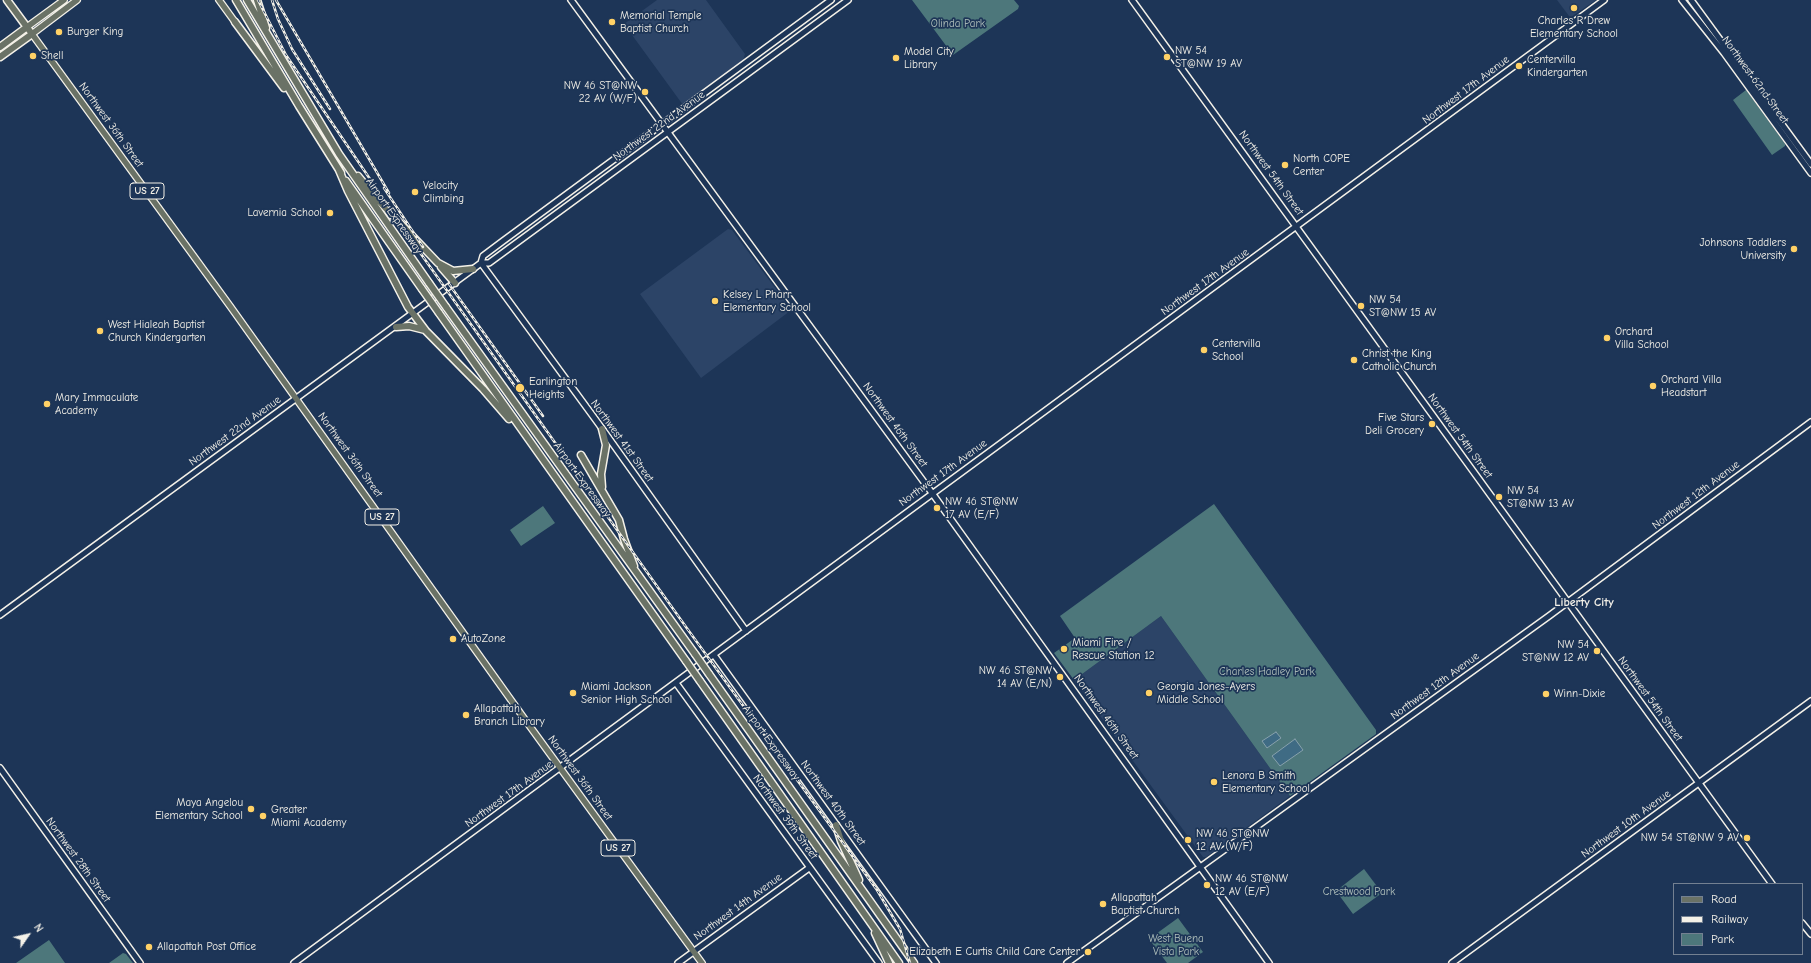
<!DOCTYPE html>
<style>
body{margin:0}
#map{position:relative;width:1811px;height:963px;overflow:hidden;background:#1d3557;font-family:"Comic Neue",sans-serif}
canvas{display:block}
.legend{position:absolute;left:1673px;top:883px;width:130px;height:72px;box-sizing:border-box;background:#1d3557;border:1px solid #738091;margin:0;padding:5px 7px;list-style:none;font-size:12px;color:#f4f1e8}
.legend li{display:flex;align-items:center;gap:8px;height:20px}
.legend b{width:20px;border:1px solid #738091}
.north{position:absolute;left:8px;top:915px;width:40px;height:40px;-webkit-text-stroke:3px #1d3557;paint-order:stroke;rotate:56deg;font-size:11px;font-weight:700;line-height:16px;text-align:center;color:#f4f1e8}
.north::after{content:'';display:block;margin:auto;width:14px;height:18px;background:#f4f1e8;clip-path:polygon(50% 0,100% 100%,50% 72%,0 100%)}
</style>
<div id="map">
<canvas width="1811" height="963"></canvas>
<ul class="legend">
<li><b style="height:5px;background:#6a7266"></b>Road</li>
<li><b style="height:5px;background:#f4f1e8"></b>Railway</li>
<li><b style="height:11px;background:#4d777b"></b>Park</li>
</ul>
<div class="north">N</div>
</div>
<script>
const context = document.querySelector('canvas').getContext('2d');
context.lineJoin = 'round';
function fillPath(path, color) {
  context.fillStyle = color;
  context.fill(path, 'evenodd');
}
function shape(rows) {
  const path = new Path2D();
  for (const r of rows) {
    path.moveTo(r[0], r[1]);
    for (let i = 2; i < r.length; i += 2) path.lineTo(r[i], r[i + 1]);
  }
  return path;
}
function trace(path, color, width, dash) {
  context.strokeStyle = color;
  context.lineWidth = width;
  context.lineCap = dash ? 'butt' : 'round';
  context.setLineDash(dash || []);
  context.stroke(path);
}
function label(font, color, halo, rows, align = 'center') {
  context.font = font + ' "Comic Neue",sans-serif';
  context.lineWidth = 3.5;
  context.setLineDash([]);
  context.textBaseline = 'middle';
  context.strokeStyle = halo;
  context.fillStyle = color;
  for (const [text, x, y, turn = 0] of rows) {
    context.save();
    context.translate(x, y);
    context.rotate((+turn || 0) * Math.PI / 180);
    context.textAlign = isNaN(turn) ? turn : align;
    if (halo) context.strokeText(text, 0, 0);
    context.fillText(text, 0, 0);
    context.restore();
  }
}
fillPath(shape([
 [657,0,706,0,745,54,743,60,683,105,624,24],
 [1557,0,1596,0,1571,17,1569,16],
 [728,229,732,230,790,308,790,311,701,378,640,294],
 [1161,616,1290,796,1206,857,1203,857,1074,680]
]), '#2c4467');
fillPath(shape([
 [912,0,1014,0,1019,6,1018,9,953,55],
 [1746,90,1785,144,1785,146,1772,155,1733,100],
 [1214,504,1376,730,1376,734,1290,796,1161,616,1074,680,1054,653,1075,638,1060,616],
 [543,506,555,523,521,546,510,530],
 [1364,869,1382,893,1353,914,1336,891],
 [1178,918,1203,952,1188,963,1167,963,1149,939],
 [49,940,65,963,16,963],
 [123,953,126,954,133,963,109,963]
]), '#4d777b');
const water = shape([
 [1276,732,1281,738,1267,748,1262,741,1276,732],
 [1295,739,1303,750,1280,766,1272,756,1295,739]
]);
fillPath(water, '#3f6b84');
trace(water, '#87a1ac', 1);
const secondary = shape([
 [571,0,932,493,1269,963],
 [1132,0,1772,884],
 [1682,0,1724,53,1811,173],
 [1691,0,1811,164],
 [481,263,598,423,746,631],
 [481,263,483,256,503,241,831,0],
 [0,615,473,269,481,263,489,263,848,0],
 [714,655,936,963],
 [676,683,879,963],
 [0,768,140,963],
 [1802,923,1811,934],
 [294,963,1604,0],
 [678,963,809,868],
 [1067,963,1549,616,1811,422],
 [1452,963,1811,701]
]);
const primary = shape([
 [77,0,32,34,230,306,526,721,702,963],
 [219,0,235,22],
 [27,27,64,0]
]);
const highway = shape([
 [236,0,299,106,341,173],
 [247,0,339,154,429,283],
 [257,0,266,28],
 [235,22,284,88],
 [0,47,27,27],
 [0,57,32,34,7,0],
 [339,170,348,191,408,307,426,331,483,389,509,419],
 [358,176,377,199,438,263,453,271,473,269],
 [346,181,422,289],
 [441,267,455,283],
 [446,307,695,654],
 [439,313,686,661],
 [396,327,409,326,425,330],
 [581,455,619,520,624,539,634,566],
 [602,487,601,474,606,445,602,429],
 [709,674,914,963],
 [700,681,899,963],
 [836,825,841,841,859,880],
 [875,933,889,963]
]);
trace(secondary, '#f4f1e8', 8);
trace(primary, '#f4f1e8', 8);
trace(highway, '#f4f1e8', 9);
trace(secondary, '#1d3557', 5);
trace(primary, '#6a7266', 5.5);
trace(highway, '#6a7266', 6);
const rail = shape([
 [258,0,286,55,416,247,686,627,877,890,900,929,910,963],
 [272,0,278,19,292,49,330,109],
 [276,0,389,193],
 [384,188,423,247],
 [449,284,543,416]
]);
trace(rail, '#f4f1e8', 2.5);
trace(rail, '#1d3557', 1, [3]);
const highwayBridge = shape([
 [429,283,446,307],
 [422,289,439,313],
 [695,654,709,674],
 [686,661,700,681]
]);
trace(highwayBridge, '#f4f1e8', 9, []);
trace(highwayBridge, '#6a7266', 6);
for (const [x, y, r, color] of [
 [1574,8,4,"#ffd166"],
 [612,22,4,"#ffd166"],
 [59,32,4,"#ffd166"],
 [33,56,4,"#ffd166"],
 [1167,57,4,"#ffd166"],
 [896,58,4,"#ffd166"],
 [1519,66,4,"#ffd166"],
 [645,92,4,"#ffd166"],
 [1285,165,4,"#ffd166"],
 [415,192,4,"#ffd166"],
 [330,213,4,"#ffd166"],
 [1794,249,4,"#ffd166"],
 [715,301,4,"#ffd166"],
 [1361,306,4,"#ffd166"],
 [100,331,4,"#ffd166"],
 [1607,338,4,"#ffd166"],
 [1204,350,4,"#ffd166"],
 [1354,360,4,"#ffd166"],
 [1653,386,4,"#ffd166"],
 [520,388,5,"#ffd166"],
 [47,404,4,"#ffd166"],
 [1432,424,4,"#ffd166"],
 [1499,497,4,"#ffd166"],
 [937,508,4,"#ffd166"],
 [453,639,4,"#ffd166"],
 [1064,649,4,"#ffd166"],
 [1597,651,4,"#ffd166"],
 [1060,677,4,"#ffd166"],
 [573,693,4,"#ffd166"],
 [1149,693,4,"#ffd166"],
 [1546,694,4,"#ffd166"],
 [466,715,4,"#ffd166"],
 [1214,782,4,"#ffd166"],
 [251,809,4,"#ffd166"],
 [263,816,4,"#ffd166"],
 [1747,838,4,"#ffd166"],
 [1188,840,4,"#ffd166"],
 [1207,885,4,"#ffd166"],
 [1103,904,4,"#ffd166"],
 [149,947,4,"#ffd166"],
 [1088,952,4,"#ffd166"]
]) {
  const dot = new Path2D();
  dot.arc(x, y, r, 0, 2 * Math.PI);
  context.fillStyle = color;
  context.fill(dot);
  trace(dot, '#1d3557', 1.5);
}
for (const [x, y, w] of [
 [147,191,34],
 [382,517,34],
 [618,848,34]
]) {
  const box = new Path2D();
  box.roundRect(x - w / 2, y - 8, w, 16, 3);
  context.fillStyle = '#1d3557';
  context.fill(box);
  trace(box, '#f4f1e8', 1);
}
label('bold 10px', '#f4f1e8', null, [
 ["US 27",147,191],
 ["US 27",382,517],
 ["US 27",618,848]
]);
label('11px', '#f4f1e8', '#1d3557', [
 ["Memorial Temple",620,16],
 ["Baptist Church",620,29],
 ["Charles R Drew",1574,21,"center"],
 ["Elementary School",1574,34,"center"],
 ["Burger King",67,32],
 ["NW 54",1175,51],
 ["ST@NW 19 AV",1175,64],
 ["Model City",904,52],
 ["Library",904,65],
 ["Shell",41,56],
 ["Centervilla",1527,60],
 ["Kindergarten",1527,73],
 ["NW 46 ST@NW",637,86,"right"],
 ["22 AV (W/F)",637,99,"right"],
 ["North COPE",1293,159],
 ["Center",1293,172],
 ["Velocity",423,186],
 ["Climbing",423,199],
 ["Lavernia School",322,213,"right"],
 ["Johnsons Toddlers",1786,243,"right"],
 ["University",1786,256,"right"],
 ["Kelsey L Pharr",723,295],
 ["Elementary School",723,308],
 ["NW 54",1369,300],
 ["ST@NW 15 AV",1369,313],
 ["West Hialeah Baptist",108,325],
 ["Church Kindergarten",108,338],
 ["Orchard",1615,332],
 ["Villa School",1615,345],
 ["Centervilla",1212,344],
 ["School",1212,357],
 ["Christ the King",1362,354],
 ["Catholic Church",1362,367],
 ["Orchard Villa",1661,380],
 ["Headstart",1661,393],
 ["Earlington",529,382],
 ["Heights",529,395],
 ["Mary Immaculate",55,398],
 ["Academy",55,411],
 ["Five Stars",1424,418,"right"],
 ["Deli Grocery",1424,431,"right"],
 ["NW 54",1507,491],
 ["ST@NW 13 AV",1507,504],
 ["NW 46 ST@NW",945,502],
 ["17 AV (E/F)",945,515],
 ["AutoZone",461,639],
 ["Miami Fire /",1072,643],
 ["Rescue Station 12",1072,656],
 ["NW 54",1589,645,"right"],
 ["ST@NW 12 AV",1589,658,"right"],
 ["NW 46 ST@NW",1052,671,"right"],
 ["14 AV (E/N)",1052,684,"right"],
 ["Miami Jackson",581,687],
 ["Senior High School",581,700],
 ["Georgia Jones-Ayers",1157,687],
 ["Middle School",1157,700],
 ["Winn-Dixie",1554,694],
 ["Allapattah",474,709],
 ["Branch Library",474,722],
 ["Lenora B Smith",1222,776],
 ["Elementary School",1222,789],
 ["Maya Angelou",243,803,"right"],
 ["Elementary School",243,816,"right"],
 ["Greater",271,810],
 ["Miami Academy",271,823],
 ["NW 46 ST@NW",1196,834],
 ["12 AV (W/F)",1196,847],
 ["NW 54 ST@NW 9 AV",1739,838,"right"],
 ["NW 46 ST@NW",1215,879],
 ["12 AV (E/F)",1215,892],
 ["Allapattah",1111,898],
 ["Baptist Church",1111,911],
 ["Allapattah Post Office",157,947],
 ["Elizabeth E Curtis Child Care Center",1080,952,"right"]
], 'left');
label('11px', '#b1c0bc', '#1d3557', [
 ["Olinda Park",958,24],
 ["Charles Hadley Park",1267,672],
 ["Crestwood Park",1359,892],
 ["West Buena",1176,939],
 ["Vista Park",1176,952]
]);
label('11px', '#f4f1e8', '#1d3557', [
 ["Northwest 62nd Street",1755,80,54],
 ["Northwest 17th Avenue",1466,90,-37],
 ["Northwest 36th Street",111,125,54],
 ["Northwest 22nd Avenue",659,126,-36],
 ["Northwest 54th Street",1271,173,54],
 ["Airport Expressway",394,216,55],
 ["Northwest 17th Avenue",1205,282,-36],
 ["Northwest 46th Street",895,425,54],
 ["Northwest 22nd Avenue",235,431,-36],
 ["Northwest 54th Street",1460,436,54],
 ["Northwest 41st Street",622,441,54],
 ["Northwest 36th Street",350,455,54],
 ["Northwest 17th Avenue",943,473,-36],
 ["Airport Expressway",582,480,54],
 ["Northwest 12th Avenue",1696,495,-37],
 ["Northwest 12th Avenue",1435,686,-36],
 ["Northwest 54th Street",1650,699,54],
 ["Northwest 46th Street",1106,717,54],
 ["Airport Expressway",771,743,54],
 ["Northwest 36th Street",580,778,54],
 ["Northwest 17th Avenue",509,794,-36],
 ["Northwest 40th Street",833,803,54],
 ["Northwest 39th Street",785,817,54],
 ["Northwest 10th Avenue",1626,824,-36],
 ["Northwest 28th Street",78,860,54],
 ["Northwest 14th Avenue",738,907,-36]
]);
label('bold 12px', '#f4f1e8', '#1d3557', [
 ["Liberty City",1584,603]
]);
</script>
